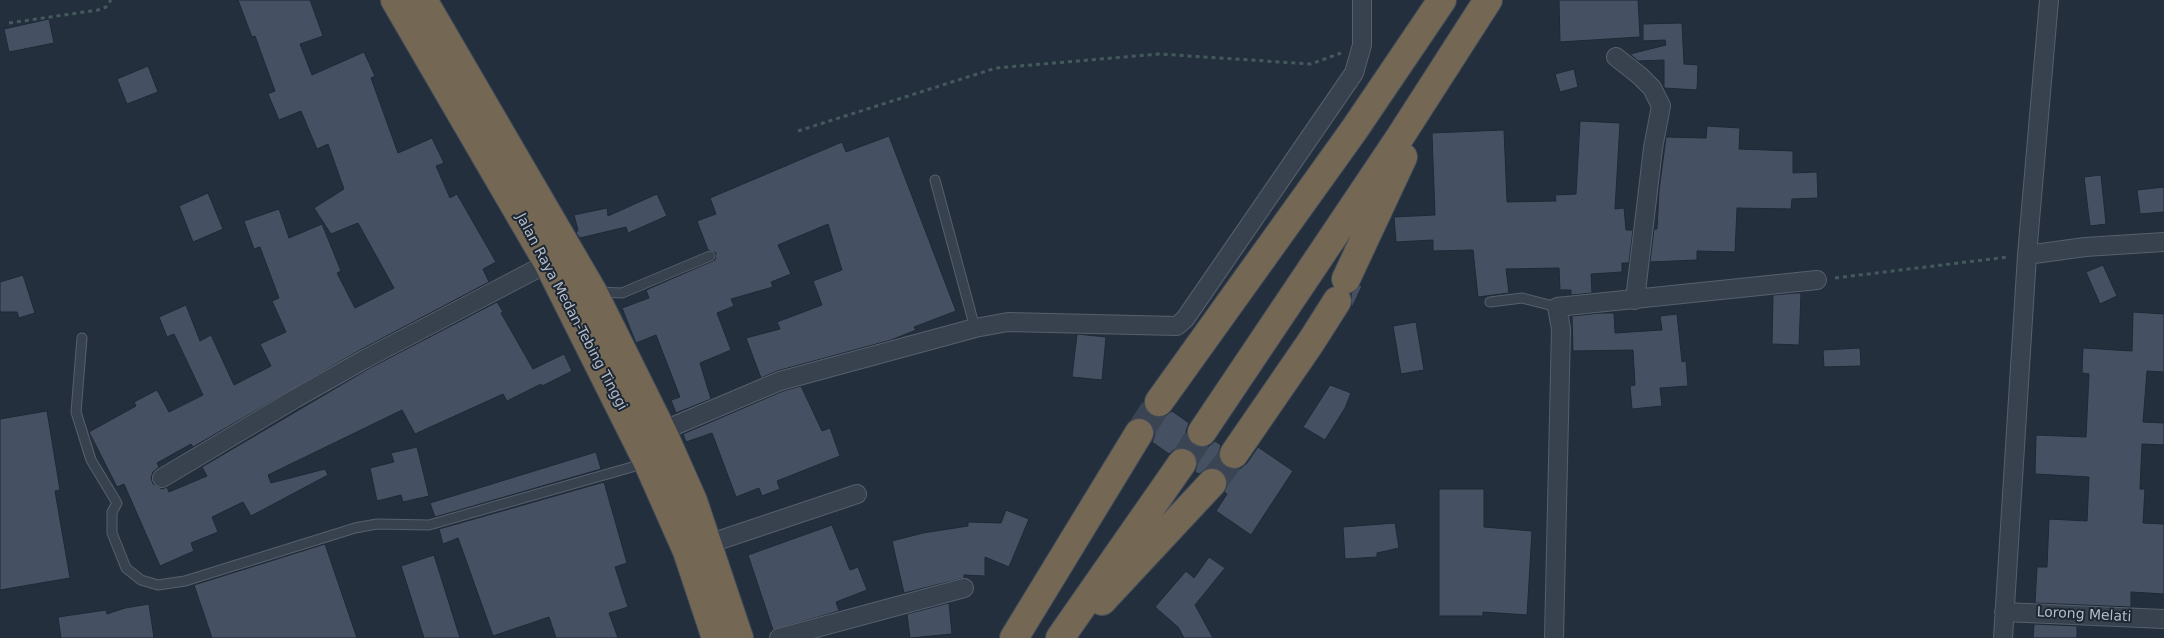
<!DOCTYPE html>
<style>
body{margin:0}
canvas{display:block;background:#242f3e}
</style>
<canvas width="2164" height="638"></canvas>
<script>
const context = document.querySelector('canvas').getContext('2d');
context.lineJoin = 'round';
function fillPath(path, color) {
  context.fillStyle = color;
  context.fill(path, 'evenodd');
}
function shape(rows) {
  const path = new Path2D();
  for (const r of rows) {
    path.moveTo(r[0], r[1]);
    for (let i = 2; i < r.length; i += 2) path.lineTo(r[i], r[i + 1]);
  }
  return path;
}
function trace(path, color, width, dash) {
  context.strokeStyle = color;
  context.lineWidth = width;
  context.lineCap = dash ? 'butt' : 'round';
  context.setLineDash(dash || []);
  context.stroke(path);
}
function label(font, color, halo, rows, align = 'center') {
  context.font = font + ' "DejaVu Sans",sans-serif';
  context.lineWidth = 4;
  context.setLineDash([]);
  context.textBaseline = 'middle';
  context.strokeStyle = halo;
  context.fillStyle = color;
  for (const [text, x, y, turn = 0] of rows) {
    context.save();
    context.translate(x, y);
    context.rotate((+turn || 0) * Math.PI / 180);
    context.textAlign = isNaN(turn) ? turn : align;
    if (halo) context.strokeText(text, 0, 0);
    context.fillText(text, 0, 0);
    context.restore();
  }
}
const building = shape([
 [238,0,310,0,323,36,300,44,312,75,364,52,375,76,371,78,398,153,432,138,444,163,436,166,450,198,457,194,496,262,483,269,489,282,360,350,193,447,191,444,157,463,159,467,153,472,151,478,153,484,162,489,167,487,169,492,207,476,202,467,370,368,497,302,503,312,501,313,533,369,564,354,572,371,542,386,541,384,507,401,503,394,415,434,402,410,268,475,271,483,325,469,328,475,251,516,243,502,212,517,218,532,191,543,194,551,160,566,124,484,117,487,89,432,136,406,134,402,157,390,169,412,203,395,174,334,167,337,159,317,186,305,200,341,211,335,234,385,271,366,260,344,286,332,272,301,279,298,260,247,254,249,244,221,279,209,289,238,322,224,341,271,337,273,355,308,394,288,358,223,331,234,314,208,344,189,328,144,317,149,301,111,279,120,268,94,275,91,255,36,252,37,238,0],
 [1559,0,1638,0,1640,37,1560,42,1559,0],
 [49,19,54,43,9,52,4,29,49,19],
 [1682,23,1684,64,1698,65,1697,90,1664,88,1664,60,1638,61,1630,54,1666,45,1665,40,1643,41,1643,24,1682,23],
 [148,66,158,92,127,104,117,79,148,66],
 [1574,69,1578,87,1560,92,1555,74,1574,69],
 [1580,121,1620,123,1615,209,1624,208,1626,230,1633,230,1629,263,1622,263,1622,272,1591,274,1592,293,1571,295,1571,290,1560,290,1559,268,1506,269,1509,293,1478,297,1473,250,1433,251,1433,240,1396,242,1394,217,1435,215,1432,133,1504,130,1507,202,1556,201,1555,195,1576,194,1580,121],
 [1707,126,1740,128,1739,149,1793,151,1793,173,1817,172,1818,198,1792,199,1791,209,1737,208,1735,252,1697,251,1697,260,1650,262,1654,229,1657,229,1659,191,1666,137,1706,138,1707,126],
 [889,136,956,311,914,327,916,330,891,340,777,371,761,378,746,338,780,329,777,322,822,305,813,281,842,270,828,224,778,245,791,274,771,282,773,287,731,299,734,306,717,313,731,350,700,363,711,399,676,413,671,400,680,397,656,335,636,343,622,308,649,298,646,290,715,260,716,253,708,250,697,221,716,214,710,198,842,142,846,152,889,136],
 [2101,175,2106,224,2090,226,2084,177,2101,175],
 [2164,187,2164,212,2140,214,2137,190,2164,187],
 [208,193,223,229,193,242,179,206,208,193],
 [657,194,667,216,628,233,626,227,580,238,576,233,578,230,574,215,607,208,608,216,657,194],
 [2103,265,2117,296,2100,304,2086,272,2103,265],
 [23,275,35,313,19,318,17,312,0,312,0,282,23,275],
 [1360,285,1362,286,1352,308,1351,293,1360,285],
 [1796,293,1801,293,1799,345,1772,344,1773,295,1796,293],
 [2133,312,2164,314,2164,372,2147,371,2143,422,2164,423,2164,445,2142,444,2140,489,2145,489,2143,523,2164,524,2164,594,2131,592,2131,607,2035,603,2037,567,2047,567,2049,519,2087,521,2089,477,2035,474,2036,435,2086,437,2089,374,2082,373,2083,348,2132,351,2133,312],
 [1601,313,1614,313,1615,333,1662,330,1660,316,1677,314,1682,362,1686,361,1688,386,1660,388,1662,406,1632,409,1630,386,1635,385,1633,350,1573,351,1572,316,1601,313],
 [1416,322,1424,370,1401,374,1393,326,1416,322],
 [1077,334,1106,337,1102,380,1072,377,1077,334],
 [1860,348,1861,366,1824,367,1823,350,1860,348],
 [1330,385,1351,393,1345,408,1325,440,1303,427,1330,385],
 [801,386,822,431,830,428,840,456,777,481,780,489,762,496,759,488,736,497,712,433,686,442,683,434,783,391,801,386],
 [47,411,60,490,55,491,70,578,0,590,0,419,47,411],
 [1172,411,1189,423,1186,431,1188,439,1193,445,1201,448,1209,446,1215,441,1221,445,1219,452,1220,460,1226,467,1233,470,1241,468,1247,463,1258,447,1293,471,1251,535,1216,511,1227,494,1224,492,1227,486,1227,479,1223,472,1216,468,1208,468,1199,474,1195,472,1197,465,1196,457,1191,451,1183,447,1175,449,1169,454,1152,442,1155,434,1153,426,1146,419,1150,415,1157,417,1165,416,1172,411],
 [417,447,429,496,403,502,401,495,377,501,370,468,394,462,391,453,417,447],
 [596,452,601,469,435,517,430,503,596,452],
 [604,482,627,563,615,567,628,607,609,613,618,638,556,638,549,617,493,636,458,538,443,544,439,529,604,482],
 [1439,489,1484,489,1484,527,1532,531,1527,615,1483,612,1483,616,1439,616,1439,489],
 [1006,510,1029,519,1009,567,985,557,985,576,964,575,964,578,904,593,892,541,923,533,968,526,968,522,1001,523,1006,510],
 [1395,523,1399,548,1377,553,1377,557,1345,559,1343,527,1395,523],
 [832,525,850,570,858,567,867,590,836,602,839,611,773,630,748,555,832,525],
 [325,544,357,638,212,638,194,585,325,544],
 [434,555,460,638,424,638,401,566,434,555],
 [1209,557,1225,568,1195,605,1213,638,1184,638,1178,627,1155,607,1186,571,1194,578,1209,557],
 [949,603,952,634,910,638,907,614,949,603],
 [149,604,154,638,61,638,58,617,106,610,107,614,125,608,149,604],
 [2034,624,2077,626,2077,638,2033,638,2034,624]
]);
fillPath(building, '#455162');
trace(building, '#1f2835', 1);
trace(shape([
 [1139,433,1159,402],
 [1182,463,1202,432],
 [1212,483,1234,454]
]), '#3a4453', 28, [28, 14]);
const lane = shape([
 [935,180,975,328],
 [598,292,622,293,710,256],
 [1490,302,1522,298,1557,307],
 [82,338,76,412,91,460,117,503,112,512,112,533,126,568,141,580,158,585,185,581,355,528,377,524,429,525,646,463]
]);
const street = shape([
 [1616,57,1640,76,1652,88,1661,106,1653,148,1635,300],
 [2027,255,2085,247,2164,242],
 [662,431,780,381,975,328,1008,322,1177,326,1185,319,1354,73,1362,45,1362,0],
 [162,478,296,398,365,359,548,263],
 [699,547,857,494],
 [2004,612,2164,619],
 [779,638,964,588],
 [1554,638,1561,329,1557,307,1817,280],
 [2003,638,2027,255,2049,0]
]);
const highway = shape([
 [395,0,548,263,648,463,687,551,716,638],
 [423,0,593,292,662,431,693,501,739,638],
 [1346,279,1403,157],
 [1159,402,1354,130,1442,0],
 [1202,432,1400,137,1488,0],
 [1234,454,1311,342,1337,301],
 [1102,601,1212,483],
 [1014,638,1139,433],
 [1060,638,1182,463]
]);
trace(lane, '#565f6c', 11);
trace(street, '#565f6c', 20);
trace(highway, '#434c59', 30);
trace(shape([
 [9,23,98,10,106,7,111,0],
 [798,131,996,68,1159,54,1311,64,1341,53],
 [1835,278,2008,257]
]), '#44595c', 3, [4, 4]);
trace(lane, '#38414e', 9);
trace(street, '#38414e', 18);
trace(highway, '#746855', 28);
label('14px', '#b4bcc9', '#1d2633', [
 ["Jalan Raya Medan-Tebing Tinggi",571,312,62],
 ["Lorong Melati",2084,615,3]
]);
</script>
